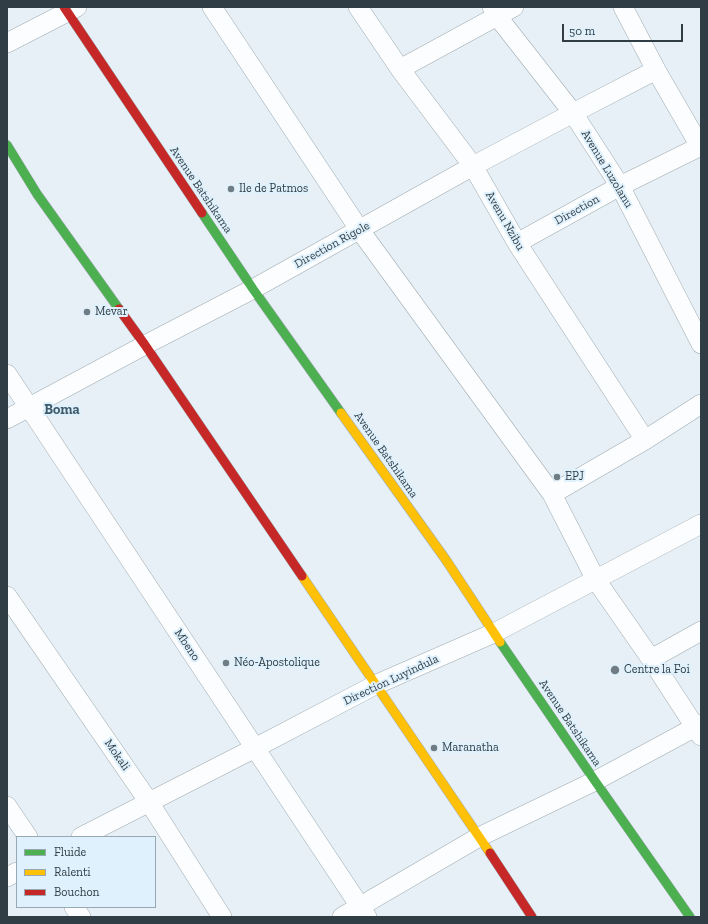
<!DOCTYPE html>
<meta charset="utf-8">
<style>
body{margin:0}
#map{position:relative;width:708px;height:924px;overflow:hidden;background:#e6f0f6;font-family:"Zilla Slab",serif}
canvas{display:block}
.frame{position:absolute;inset:0;border:8px solid #313d45;pointer-events:none}
.legend{position:absolute;left:16px;top:836px;width:140px;height:72px;box-sizing:border-box;background:#dff1fd;border:1px solid #99a9b3;margin:0;padding:5px 7px;list-style:none;font-size:12px;color:#313d45}
.legend li{display:flex;align-items:center;gap:8px;height:20px}
.legend b{width:20px;border:1px solid #99a9b3}
.scale{position:absolute;left:562px;top:24px;width:121px;height:18px;box-sizing:border-box;border:2px solid #313d45;border-top:0;padding-left:5px;font-size:12px;line-height:14px;white-space:nowrap;color:#313d45;-webkit-text-stroke:3px #dff1fd;paint-order:stroke}
</style>
<div id="map">
<canvas width="708" height="924"></canvas>
<div class="frame"></div>
<ul class="legend">
<li><b style="height:5px;background:#4caf50"></b>Fluide</li>
<li><b style="height:5px;background:#ffc107"></b>Ralenti</li>
<li><b style="height:5px;background:#c62828"></b>Bouchon</li>
</ul>
<div class="scale">50 m</div>
</div>
<script>
const context = document.querySelector('canvas').getContext('2d');
context.lineJoin = 'round';
function shape(rows) {
  const path = new Path2D();
  for (const r of rows) {
    path.moveTo(r[0], r[1]);
    for (let i = 2; i < r.length; i += 2) path.lineTo(r[i], r[i + 1]);
  }
  return path;
}
function trace(path, color, width, dash) {
  context.strokeStyle = color;
  context.lineWidth = width;
  context.lineCap = dash ? 'butt' : 'round';
  context.setLineDash(dash || []);
  context.stroke(path);
}
function label(font, color, halo, rows, align = 'center') {
  context.font = font + ' "Zilla Slab",serif';
  context.lineWidth = 4;
  context.setLineDash([]);
  context.textBaseline = 'middle';
  context.strokeStyle = halo;
  context.fillStyle = color;
  for (const [text, x, y, turn = 0] of rows) {
    context.save();
    context.translate(x, y);
    context.rotate((+turn || 0) * Math.PI / 180);
    context.textAlign = isNaN(turn) ? turn : align;
    if (halo) context.strokeText(text, 0, 0);
    context.fillText(text, 0, 0);
    context.restore();
  }
}
const street = shape([
 [212,7,359,229,552,494,596,580,651,659,701,736],
 [358,7,400,69,473,166,517,243,645,440],
 [492,7,497,16,573,113,620,186,701,344],
 [623,7,656,70,701,148],
 [7,43,77,7],
 [400,69,514,7],
 [517,243,620,186,701,146],
 [7,374,367,917],
 [7,419,145,345,253,289,473,166,573,113,656,70],
 [552,494,645,440,701,404],
 [7,596,149,802,222,917],
 [651,659,701,631],
 [7,806,28,837],
 [81,837,255,748,375,685,494,633,701,524],
 [7,877,17,872],
 [74,907,81,917],
 [342,917,479,837,595,781,701,724]
]);
const fast = shape([
 [7,145,37,194,119,309],
 [202,213,253,289,341,413],
 [500,642,595,781,690,917]
]);
const slow = shape([
 [341,413,446,560,500,642],
 [302,576,490,853]
]);
const jam = shape([
 [64,7,202,213],
 [119,309,145,345,302,576],
 [490,853,532,917]
]);
trace(street, '#a1abb1', 20);
trace(fast, '#a1abb1', 10);
trace(slow, '#a1abb1', 10);
trace(jam, '#a1abb1', 10);
trace(street, '#fbfdfe', 19);
trace(fast, '#4caf50', 9);
trace(slow, '#ffc107', 9);
trace(jam, '#c62828', 9);
for (const [x, y, r, color] of [
 [231,189,4,"#707c83"],
 [87,312,4,"#707c83"],
 [557,477,4,"#707c83"],
 [226,663,4,"#707c83"],
 [615,670,5,"#707c83"],
 [434,748,4,"#707c83"]
]) {
  const dot = new Path2D();
  dot.arc(x, y, r, 0, 2 * Math.PI);
  context.fillStyle = color;
  context.fill(dot);
  trace(dot, '#dff1fd', 1.5);
}
label('12px', '#313d45', '#dff1fd', [
 ["Avenue Luzolanu",607,169,59],
 ["Avenue Batshikama",201,190,56],
 ["Direction",577,210,-29],
 ["Avenu Nzibu",505,221,60],
 ["Direction Rigole",332,245,-29],
 ["Avenue Batshikama",386,455,55],
 ["Mbeno",187,645,56],
 ["Direction Luyindula",391,680,-25],
 ["Avenue Batshikama",570,723,56],
 ["Mokali",117,755,55]
]);
label('12px', '#313d45', '#dff1fd', [
 ["Ile de Patmos",239,189],
 ["Mevar",95,312],
 ["EPJ",565,477],
 ["Néo-Apostolique",234,663],
 ["Centre la Foi",624,670],
 ["Maranatha",442,748]
], 'left');
label('bold 14px', '#3f5a6a', '#dff1fd', [
 ["Boma",62,410]
]);
</script>
